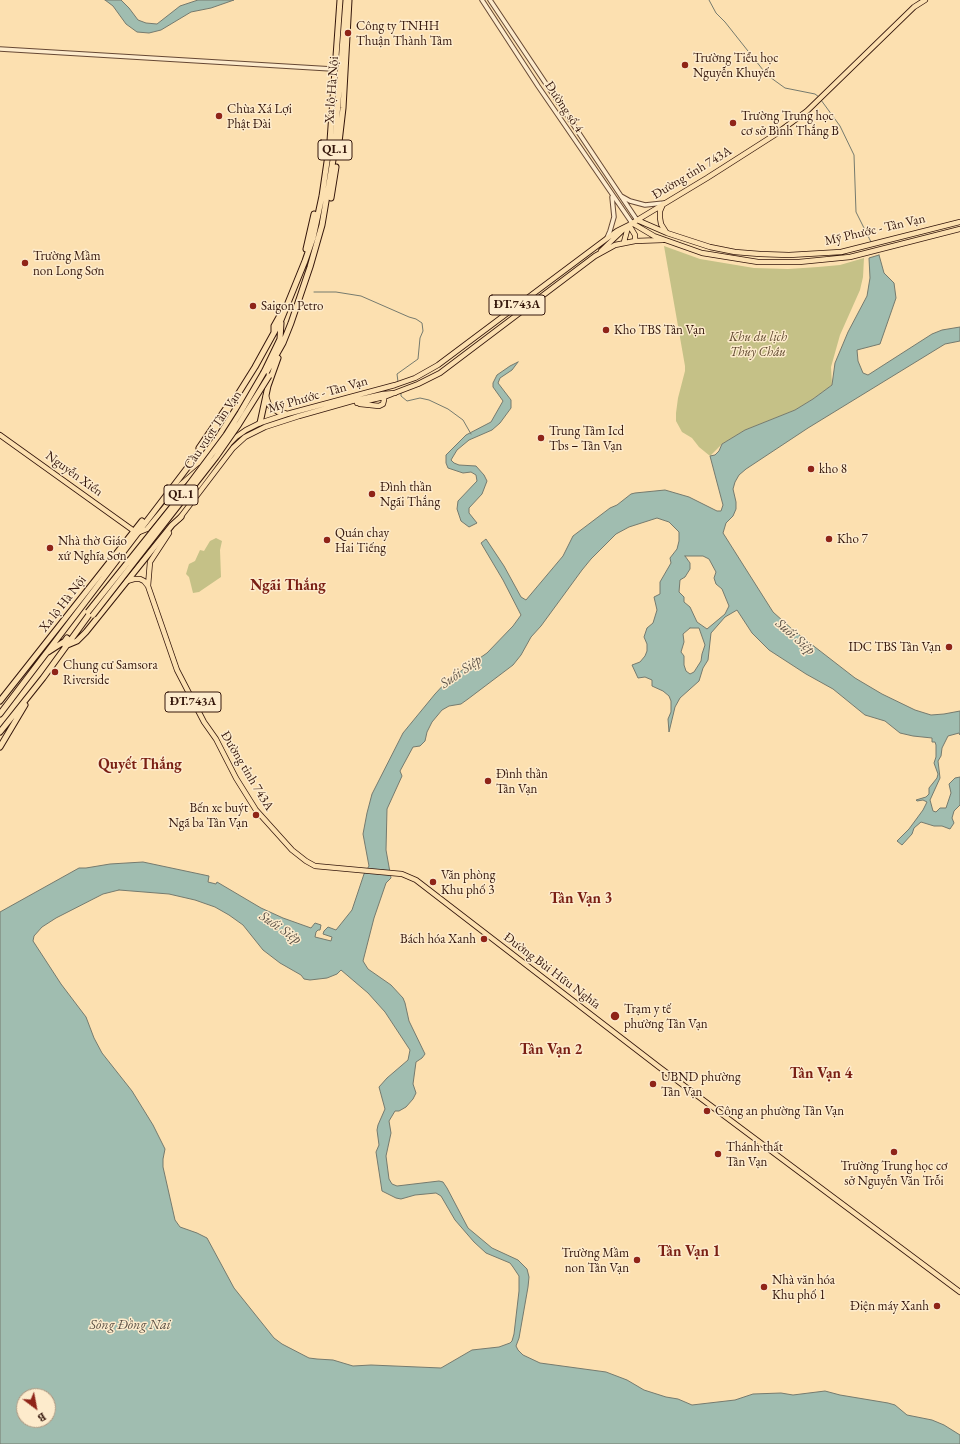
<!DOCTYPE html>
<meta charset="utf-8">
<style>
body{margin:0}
#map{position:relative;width:960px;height:1444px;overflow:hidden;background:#fce0b0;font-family:"EB Garamond",serif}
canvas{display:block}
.north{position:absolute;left:16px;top:1388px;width:40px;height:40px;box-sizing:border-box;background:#fdebcc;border:1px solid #ad967f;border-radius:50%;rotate:148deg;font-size:11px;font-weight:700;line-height:16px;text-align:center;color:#34160b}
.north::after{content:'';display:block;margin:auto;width:14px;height:18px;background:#8f2418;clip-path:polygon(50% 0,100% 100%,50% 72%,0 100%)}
</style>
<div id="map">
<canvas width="960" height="1444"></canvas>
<div class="north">B</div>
</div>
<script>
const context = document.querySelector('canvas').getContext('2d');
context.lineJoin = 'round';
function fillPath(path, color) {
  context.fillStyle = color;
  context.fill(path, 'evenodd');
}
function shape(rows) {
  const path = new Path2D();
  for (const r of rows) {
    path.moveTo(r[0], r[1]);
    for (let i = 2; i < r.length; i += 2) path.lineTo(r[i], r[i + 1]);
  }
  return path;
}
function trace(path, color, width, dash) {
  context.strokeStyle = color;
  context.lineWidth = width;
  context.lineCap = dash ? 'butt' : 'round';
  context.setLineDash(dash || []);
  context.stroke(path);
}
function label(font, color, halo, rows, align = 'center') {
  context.font = font + ' "EB Garamond",serif';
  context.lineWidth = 3;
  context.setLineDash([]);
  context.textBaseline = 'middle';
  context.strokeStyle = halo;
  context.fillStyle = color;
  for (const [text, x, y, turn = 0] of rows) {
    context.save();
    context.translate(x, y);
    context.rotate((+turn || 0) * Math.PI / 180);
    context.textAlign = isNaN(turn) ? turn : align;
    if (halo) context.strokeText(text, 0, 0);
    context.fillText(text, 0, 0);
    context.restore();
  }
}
fillPath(shape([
 [664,246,700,259,754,268,788,269,818,267,840,265,864,258,863,277,860,290,840,335,831,367,832,385,813,399,795,410,745,430,722,444,710,456,699,447,692,438,682,432,676,421,676,413,678,398,685,371,685,366],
 [216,538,222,541,220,550,221,577,199,592,193,593,189,577,186,574,189,564,195,561,200,550,204,551,210,541]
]), '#c5c187');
const water = shape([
 [105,0,121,0,129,8,138,20,146,23,157,24,180,6,198,0,234,0,211,8,191,12,161,30,149,33,137,32,126,24,113,6,105,0],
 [879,255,884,273,894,283,896,298,880,344,857,350,858,361,863,373,868,375,932,334,942,330,960,327,960,341,945,344,808,428,746,469,739,475,735,482,733,489,736,502,736,509,733,516,726,523,723,533,773,612,793,630,855,678,882,694,915,710,931,715,944,714,960,711,960,735,959,733,948,736,942,748,941,756,938,761,940,778,930,800,933,811,936,812,940,808,946,808,951,793,949,784,955,778,960,777,960,805,954,811,952,818,954,823,950,829,942,826,934,826,921,822,914,828,912,834,902,845,897,841,909,829,923,810,927,802,923,800,917,801,916,800,926,797,929,794,929,788,937,778,938,774,934,763,936,757,936,745,935,742,932,742,932,738,913,736,900,733,885,721,865,715,833,689,806,674,769,650,752,633,737,610,725,617,711,633,708,660,703,668,699,681,680,698,675,707,669,732,668,719,671,712,671,701,669,696,663,691,652,686,652,680,645,677,638,678,632,665,640,662,645,656,647,651,647,644,644,637,647,628,653,623,657,610,654,597,660,594,660,582,671,563,670,558,677,549,679,541,679,532,669,522,657,518,629,527,616,534,591,559,582,570,541,626,531,637,521,655,513,665,468,699,461,704,449,706,442,710,432,722,427,732,425,741,420,746,413,747,400,771,402,776,387,809,386,850,391,878,386,883,374,918,363,961,368,969,391,985,403,998,405,1003,409,1021,425,1054,422,1058,416,1062,413,1084,416,1093,413,1099,406,1107,399,1111,395,1111,389,1121,391,1133,386,1156,389,1179,392,1184,397,1186,439,1181,443,1182,447,1188,468,1228,492,1248,518,1260,527,1269,529,1277,528,1287,519,1338,516,1346,518,1350,523,1355,540,1363,606,1372,627,1380,644,1390,666,1397,678,1399,692,1405,735,1400,753,1394,781,1393,793,1395,825,1391,840,1395,888,1403,895,1405,907,1415,932,1420,944,1425,960,1435,960,1444,0,1444,0,912,79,868,86,868,110,864,143,862,209,876,208,882,216,884,217,882,261,908,283,918,311,928,315,923,321,925,320,930,318,930,316,932,315,937,331,941,332,937,323,934,324,931,328,927,336,930,352,910,364,874,369,866,363,834,367,813,372,794,403,733,435,694,448,680,487,653,513,626,521,615,503,580,481,543,486,539,504,566,521,597,526,600,563,556,573,536,610,508,617,505,631,494,635,493,665,490,689,497,717,511,721,511,723,505,710,456,715,455,719,451,722,444,745,430,795,410,813,399,832,385,835,363,848,332,867,296,870,278,869,258,879,255],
 [685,556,703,556,709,559,716,572,714,578,716,584,722,589,729,606,725,614,707,629,697,622,690,607,684,602,684,597,679,592,680,580,685,577,690,569,690,563,685,556],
 [690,628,699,628,705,645,702,654,701,661,694,672,690,674,686,671,684,665,684,656,681,652,684,642,683,634,690,628],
 [119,890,169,894,195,900,215,907,229,915,243,925,263,950,280,963,301,975,304,979,310,980,327,978,337,974,341,970,368,993,385,1012,410,1050,408,1060,387,1078,379,1087,385,1109,378,1125,377,1130,379,1145,376,1152,382,1191,396,1198,401,1199,415,1195,436,1193,441,1196,455,1220,474,1242,486,1253,510,1263,513,1267,519,1276,519,1291,514,1334,512,1341,510,1343,499,1347,472,1350,441,1368,371,1365,353,1366,333,1360,317,1359,309,1358,282,1344,274,1338,234,1288,207,1238,197,1233,180,1227,175,1220,163,1167,163,1159,165,1149,153,1125,132,1091,102,1053,94,1038,86,1017,61,984,33,941,34,936,42,927,56,918,103,894,119,890],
 [24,1396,48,1396,48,1420,24,1420,24,1396],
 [518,362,512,370,500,378,498,383,511,400,511,408,500,423,492,430,469,440,457,450,451,460,454,463,459,465,476,466,484,475,487,481,482,494,469,508,469,513,477,523,469,527,461,521,457,509,458,501,477,481,476,475,471,472,463,473,448,468,446,463,446,455,466,435,491,422,503,401,493,387,493,383,497,375,510,366,518,362]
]);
fillPath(water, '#a0bdb0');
trace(water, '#757a6e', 1);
trace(shape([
 [709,0,716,13,725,22,767,75,785,88,815,94,819,97],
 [821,100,840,126,854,155,856,212,871,242],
 [314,292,336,292,361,296,409,317,416,319,422,323,423,331,420,338,418,359,397,374,398,382],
 [401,393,401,396,407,401,420,398,429,400,448,409,463,420,471,434]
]), '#757a6e', 1);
const minor = shape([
 [482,0,538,86,632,223],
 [490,0,637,220],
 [0,49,332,69],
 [621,196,630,201,645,205,664,203],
 [607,238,610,231,614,217,612,197]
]);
const major = shape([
 [663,204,660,211,660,218,661,224,666,232],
 [637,220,667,233,710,247,735,252,760,254,789,255,841,252,960,222],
 [632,223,654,236,702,253,758,262,799,262,850,257,960,229],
 [629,225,635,235,635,241],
 [624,242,628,227],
 [601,251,626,227],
 [266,396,269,405,272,408,278,412,285,413],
 [357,403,384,397,418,384,440,373,595,256,615,245,635,241,663,240],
 [360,404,379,406,383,404,384,400,384,396],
 [0,435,134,531],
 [167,500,178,487,200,468],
 [179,519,233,448,245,437,265,427,299,416,352,401,383,394,395,393],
 [137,533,147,529,175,495,181,491,194,489,198,486,230,443,236,437,246,430,260,423,287,414,395,385,415,378,438,365,617,231,629,225,707,178,776,134,807,111,914,7,925,0],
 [169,533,150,562,148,586,177,670,204,722,216,739,236,778,256,810,292,850,306,861,315,866,402,874,416,880,659,1067,960,1292],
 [127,581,134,579,140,579,144,581,148,586]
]);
const highway = shape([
 [338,151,343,108,349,0],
 [331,198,336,167],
 [306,249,314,214],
 [274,332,274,326,283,310],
 [264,372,280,339,281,323],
 [266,373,283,343,291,323,310,267,322,225,334,154,346,0],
 [260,423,268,386,278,358],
 [199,448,229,404],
 [65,646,77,641,86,632,172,525,181,517],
 [48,652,65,641,67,638],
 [0,701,142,521],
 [0,714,213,434,255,367,281,320,305,261,313,238,322,196,330,141,340,0],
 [0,732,43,678,91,612],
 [0,747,25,705]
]);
trace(minor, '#664834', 5.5);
trace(major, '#34160b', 6);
trace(highway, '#34160b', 7);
trace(minor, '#fdebcc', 3.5);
trace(major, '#fce0b0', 4.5);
trace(highway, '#fce0b0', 5);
const highwayBridge = shape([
 [88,612,176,502,226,435,240,413,264,372],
 [93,615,216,457,239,424,269,376]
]);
trace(highwayBridge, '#34160b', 7, []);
trace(highwayBridge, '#fce0b0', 5);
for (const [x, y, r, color] of [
 [348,33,4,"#8f2418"],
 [685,65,4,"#8f2418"],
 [219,116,4,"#8f2418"],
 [733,123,4,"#8f2418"],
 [25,263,4,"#8f2418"],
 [253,306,4,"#8f2418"],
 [606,330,4,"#8f2418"],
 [541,438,4,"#8f2418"],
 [811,469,4,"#8f2418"],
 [372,494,4,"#8f2418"],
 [829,539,4,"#8f2418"],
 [327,540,4,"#8f2418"],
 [50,548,4,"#8f2418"],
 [949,647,4,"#8f2418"],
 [55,672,4,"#8f2418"],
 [488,781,4,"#8f2418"],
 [256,815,4,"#8f2418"],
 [433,882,4,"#8f2418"],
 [484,939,4,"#8f2418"],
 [615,1016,5,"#8f2418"],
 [653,1084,4,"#8f2418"],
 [707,1111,4,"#8f2418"],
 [894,1152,4,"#8f2418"],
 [718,1154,4,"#8f2418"],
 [637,1260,4,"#8f2418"],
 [764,1287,4,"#8f2418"],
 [937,1306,4,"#8f2418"]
]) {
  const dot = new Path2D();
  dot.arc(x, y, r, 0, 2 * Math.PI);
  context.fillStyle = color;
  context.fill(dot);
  trace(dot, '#fdebcc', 1.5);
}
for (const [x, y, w] of [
 [335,150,34],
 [517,305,56],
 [181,495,34],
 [193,702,56]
]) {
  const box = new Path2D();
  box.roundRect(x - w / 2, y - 10, w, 20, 3);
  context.fillStyle = '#fdebcc';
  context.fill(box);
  trace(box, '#34160b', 1);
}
label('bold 12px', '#34160b', null, [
 ["QL.1",335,150],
 ["ĐT.743A",517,305],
 ["QL.1",181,495],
 ["ĐT.743A",193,702]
]);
label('13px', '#34160b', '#fdebcc', [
 ["Công ty TNHH",356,26],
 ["Thuận Thành Tâm",356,41],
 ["Trường Tiểu học",693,58],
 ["Nguyễn Khuyến",693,73],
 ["Chùa Xá Lợi",227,109],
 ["Phật Đài",227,124],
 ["Trường Trung học",741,116],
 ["cơ sở Bình Thắng B",741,131],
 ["Trường Mầm",33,256],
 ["non Long Sơn",33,271],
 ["Saigon Petro",261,306],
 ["Kho TBS Tân Vạn",614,330],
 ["Trung Tâm Icd",549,431],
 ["Tbs – Tân Vạn",549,446],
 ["kho 8",819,469],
 ["Đình thần",380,487],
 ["Ngãi Thắng",380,502],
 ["Quán chay",335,533],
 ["Hai Tiếng",335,548],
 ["Kho 7",837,539],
 ["Nhà thờ Giáo",58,541],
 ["xứ Nghĩa Sơn",58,556],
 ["IDC TBS Tân Vạn",941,647,"right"],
 ["Chung cư Samsora",63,665],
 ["Riverside",63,680],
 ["Đình thần",496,774],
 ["Tân Vạn",496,789],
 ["Bến xe buýt",248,808,"right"],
 ["Ngã ba Tân Vạn",248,823,"right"],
 ["Văn phòng",441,875],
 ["Khu phố 3",441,890],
 ["Bách hóa Xanh",476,939,"right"],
 ["Trạm y tế",624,1009],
 ["phường Tân Vạn",624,1024],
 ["UBND phường",661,1077],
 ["Tân Vạn",661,1092],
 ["Công an phường Tân Vạn",715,1111],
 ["Thánh thất",726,1147],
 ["Tân Vạn",726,1162],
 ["Trường Trung học cơ",894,1166,"center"],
 ["sở Nguyễn Văn Trỗi",894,1181,"center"],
 ["Trường Mầm",629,1253,"right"],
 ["non Tân Vạn",629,1268,"right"],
 ["Nhà văn hóa",772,1280],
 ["Khu phố 1",772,1295],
 ["Điện máy Xanh",929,1306,"right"]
], 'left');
label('13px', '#34160b', '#fdebcc', [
 ["Xa lộ Hà Nội",332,90,-86],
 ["Đường số 4",564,107,56],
 ["Đường tỉnh 743A",692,173,-31],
 ["Mỹ Phước - Tân Vạn",875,230,-13],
 ["Mỹ Phước - Tân Vạn",318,395,-16],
 ["Cầu vượt Tân Vạn",213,430,-56],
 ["Nguyễn Xiển",74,474,36],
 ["Xa lộ Hà Nội",63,604,-52],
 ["Đường tỉnh 743A",247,771,59],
 ["Đường Bùi Hữu Nghĩa",552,971,37]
]);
label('italic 13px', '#604930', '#fdebcc', [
 ["Khu du lịch",758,337],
 ["Thủy Châu",758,352]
]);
label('italic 14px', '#5a5045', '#fdebcc', [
 ["Suối Siệp",795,637,41],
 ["Suối Siệp",461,672,-35],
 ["Suối Siệp",280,928,34],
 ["Sông Đồng Nai",130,1325]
]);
label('bold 15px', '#7a1f14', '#fdebcc', [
 ["Ngãi Thắng",288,586],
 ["Quyết Thắng",140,765],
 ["Tân Vạn 3",581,899],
 ["Tân Vạn 2",551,1050],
 ["Tân Vạn 4",821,1074],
 ["Tân Vạn 1",689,1252]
]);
</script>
